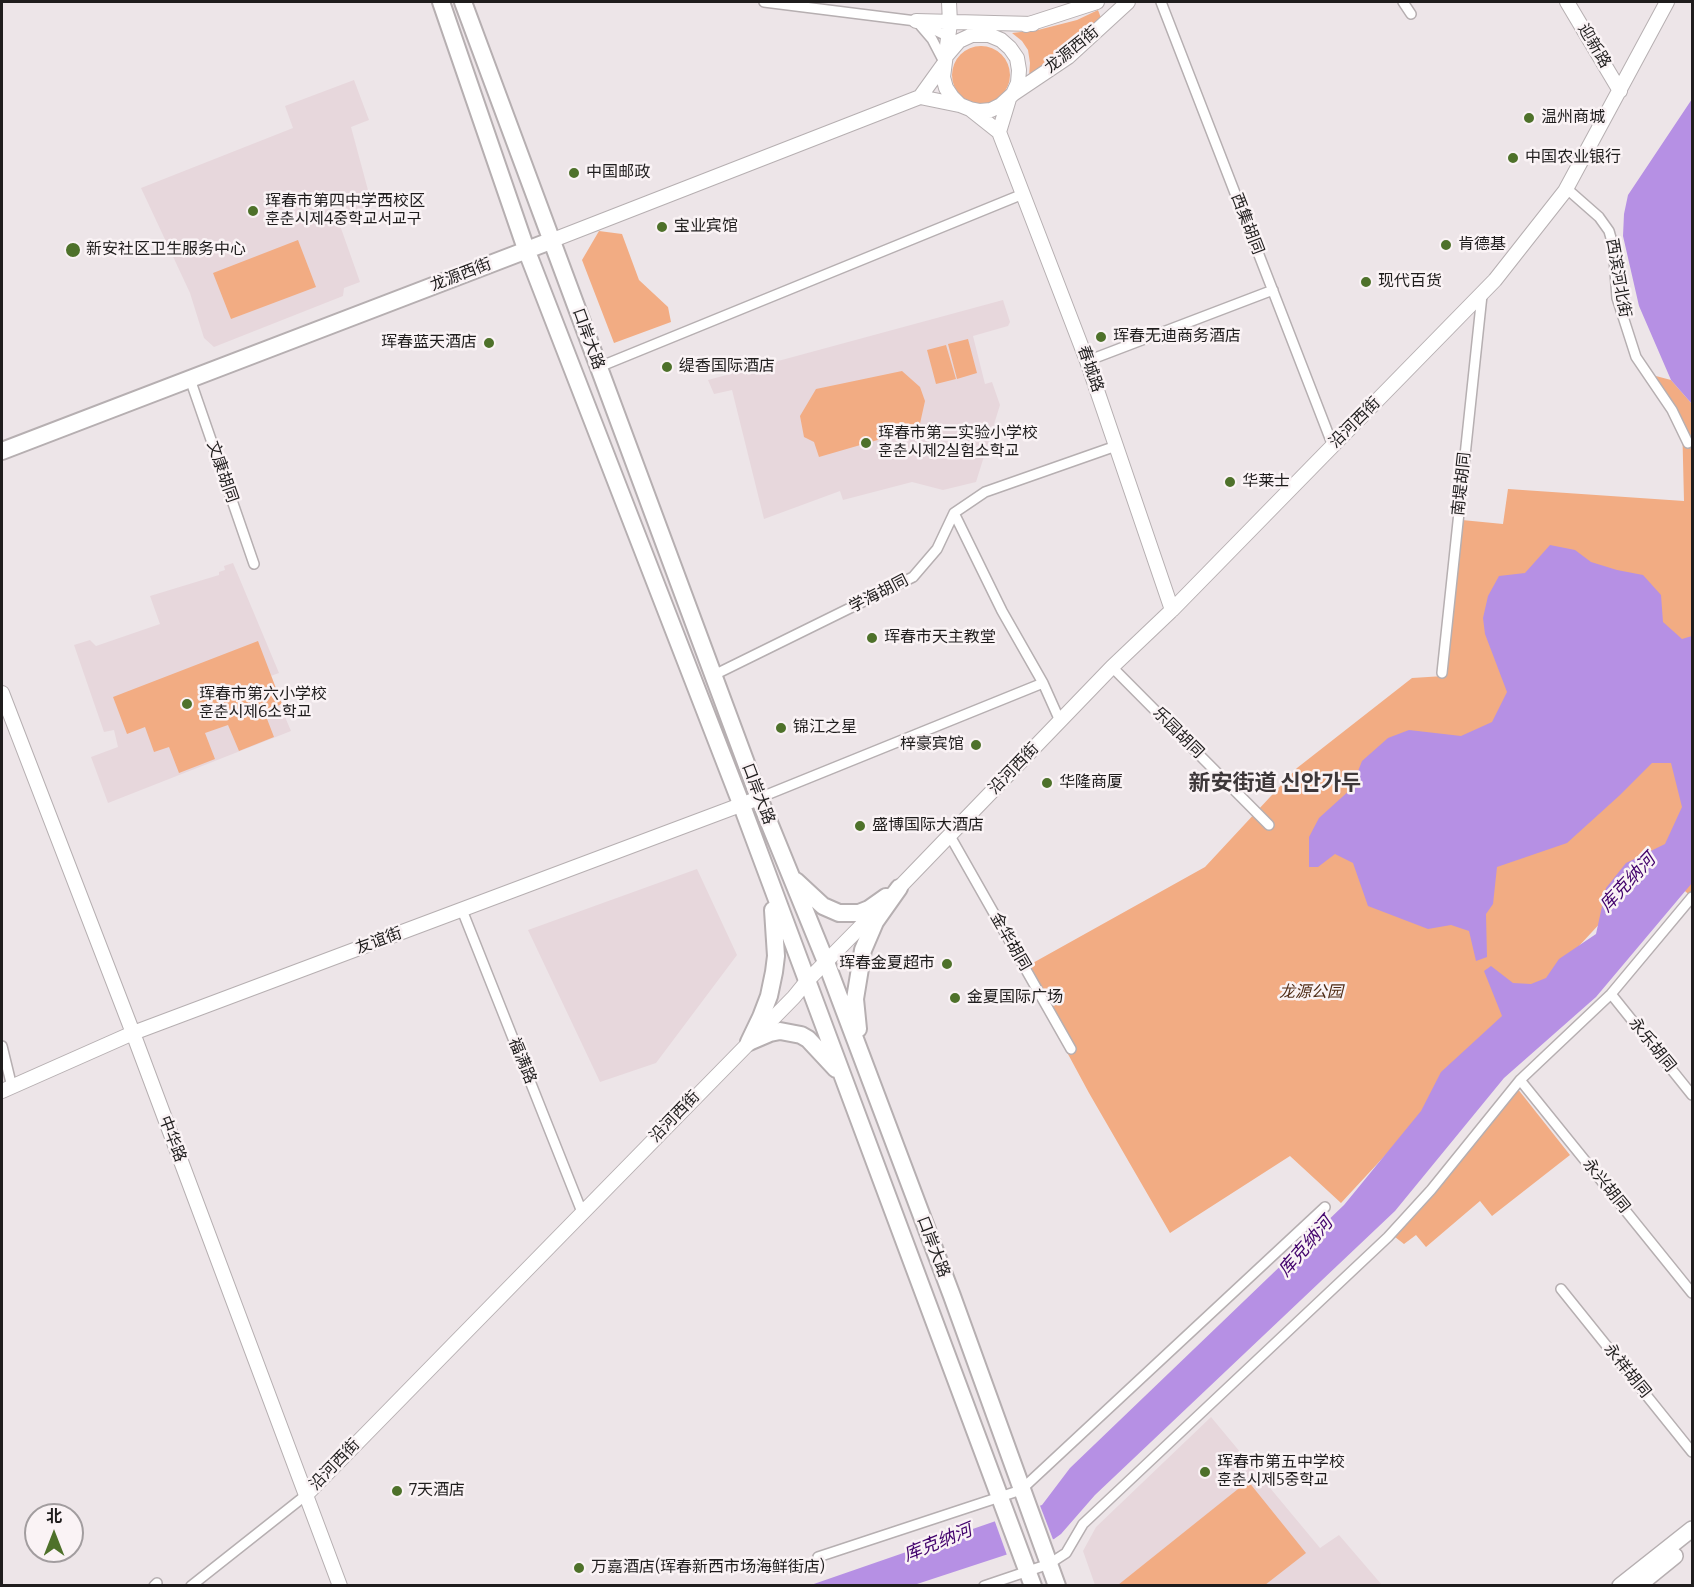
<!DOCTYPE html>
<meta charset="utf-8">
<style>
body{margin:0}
#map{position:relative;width:1694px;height:1587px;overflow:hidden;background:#ede5e8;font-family:Bitter,"Noto Sans SC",serif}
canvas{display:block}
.frame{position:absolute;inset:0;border:3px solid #1f1d1d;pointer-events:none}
.north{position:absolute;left:24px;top:1503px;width:60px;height:60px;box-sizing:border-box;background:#faf3f5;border:2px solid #a29d9f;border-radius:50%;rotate:0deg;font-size:16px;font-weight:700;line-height:24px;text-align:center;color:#1f1d1d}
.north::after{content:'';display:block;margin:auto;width:21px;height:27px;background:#4e712a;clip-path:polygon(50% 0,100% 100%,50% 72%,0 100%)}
</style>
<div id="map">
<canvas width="1694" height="1587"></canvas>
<div class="frame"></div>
<div class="north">北</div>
</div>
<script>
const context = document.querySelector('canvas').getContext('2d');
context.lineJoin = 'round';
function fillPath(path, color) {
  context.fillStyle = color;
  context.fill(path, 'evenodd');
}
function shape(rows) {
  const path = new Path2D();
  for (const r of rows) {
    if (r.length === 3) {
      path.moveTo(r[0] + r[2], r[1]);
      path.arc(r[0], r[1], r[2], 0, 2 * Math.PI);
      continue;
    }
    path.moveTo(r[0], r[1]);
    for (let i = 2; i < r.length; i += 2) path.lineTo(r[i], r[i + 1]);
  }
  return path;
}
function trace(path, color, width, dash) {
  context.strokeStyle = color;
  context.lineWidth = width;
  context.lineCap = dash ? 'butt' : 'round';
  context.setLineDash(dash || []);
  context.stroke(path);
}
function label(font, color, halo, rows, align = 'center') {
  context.font = font + ' Bitter,"Noto Sans SC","Noto Sans KR",serif';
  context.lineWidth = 5;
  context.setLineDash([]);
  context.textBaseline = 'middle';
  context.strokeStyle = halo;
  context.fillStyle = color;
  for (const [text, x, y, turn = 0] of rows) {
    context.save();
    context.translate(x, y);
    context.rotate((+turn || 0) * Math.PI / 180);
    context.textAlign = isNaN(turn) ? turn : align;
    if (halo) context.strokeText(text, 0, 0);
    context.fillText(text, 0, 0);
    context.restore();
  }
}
fillPath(shape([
 [354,80,369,120,351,127,372,205,337,217,360,282,344,288,343,296,214,347,204,338,190,293,141,188,293,128,285,106],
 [1003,300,1010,322,1008,326,973,336,985,384,992,382,1000,405,976,482,943,490,912,482,843,500,840,491,764,519,732,390,714,394,708,380],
 [233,563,279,673,268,677,291,731,108,803,91,757,118,747,114,730,104,732,74,645,90,640,96,646,160,624,150,596,219,575,219,572,225,570,224,566],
 [697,869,737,955,656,1063,600,1082,528,930],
 [1211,1417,1320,1548,1339,1535,1382,1585,1095,1585,1083,1551,1096,1527]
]), '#e7d7dc');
fillPath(shape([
 [1098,10,1101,18,1029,77,1030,63,1028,50,1022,41,1012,33,1038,30,1077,20],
 [981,75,29],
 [599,231,622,234,639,280,668,307,671,322,614,343,582,260],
 [298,240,316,287,231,319,213,273],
 [968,339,977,373,957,379,948,344],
 [946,345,956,379,936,384,927,350],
 [902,371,920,387,925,401,919,428,819,457,814,442,804,437,800,416,816,389],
 [1652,375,1671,380,1692,404,1692,897,1654,865,1341,1203,1290,1156,1170,1233,1089,1093,1022,969,1205,867,1297,768,1412,678,1444,676,1462,520,1503,524,1508,489,1684,501,1682,419,1675,406],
 [258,641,282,704,264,711,274,737,239,751,228,725,205,733,215,759,179,773,169,747,154,752,145,727,127,734,113,697],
 [1517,1088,1570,1155,1492,1216,1480,1201,1426,1247,1416,1235,1404,1244,1395,1237,1452,1171],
 [1248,1481,1306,1553,1265,1585,1118,1585]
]), '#f2ac83');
fillPath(shape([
 [1692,99,1692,404,1671,380,1639,306,1623,236,1624,214,1628,195],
 [1550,545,1575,550,1591,562,1617,570,1643,575,1661,595,1663,622,1682,639,1692,636,1692,883,1596,997,1504,1078,1395,1211,1095,1495,1061,1534,1054,1539,914,1585,808,1586,1042,1505,1070,1468,1344,1205,1421,1111,1441,1072,1502,1016,1484,971,1491,966,1513,983,1531,984,1546,978,1559,959,1596,934,1606,888,1626,863,1665,844,1682,807,1671,763,1652,763,1620,795,1567,843,1497,867,1493,904,1486,914,1487,957,1476,961,1469,931,1451,925,1428,929,1368,906,1353,863,1335,854,1318,867,1309,867,1309,837,1319,818,1351,789,1362,761,1388,738,1409,730,1461,736,1492,722,1507,692,1485,634,1483,618,1488,596,1499,576,1525,573]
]), '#b690e4');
fillPath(shape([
 [1039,1503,1054,1542,1008,1558,994,1519]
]), '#ede5e8');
const street = shape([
 [764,2,916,21,951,38],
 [1161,2,1333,446],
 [1403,2,1411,14],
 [920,25,932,39,944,62],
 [1566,188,1599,217,1609,231,1613,245,1617,298,1636,357,1672,410,1688,443],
 [1087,361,1273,290],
 [599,367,1023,194],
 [190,379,254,564],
 [954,513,1002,611,1043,683,1060,721],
 [1112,667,1269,825],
 [1442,673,1482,295],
 [714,675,913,577,937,549,954,513,985,492,1116,446],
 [759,798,1043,683],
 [950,836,1071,1049],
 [462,910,582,1212],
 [1611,994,1692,1095],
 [2,1046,12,1087],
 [1520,1080,1692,1293],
 [1561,1289,1692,1452],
 [818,1557,1021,1490,1325,1207],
 [154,1586,157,1583],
 [191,1586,306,1495],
 [984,1586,1049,1564,1066,1553,1083,1524,1388,1237,1431,1190,1520,1080,1611,994,1692,897]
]);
const secondary = shape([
 [1567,2,1620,91],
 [916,21,1033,24],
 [1026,25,1097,2],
 [947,55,959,41,972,35,989,35,1001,40,1010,48,1017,58,1019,70,1018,83,1013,94,1001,105,991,110,980,111,970,109,960,105,952,97,946,88,943,77,950,23,949,2],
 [1013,94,1068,57,1128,2],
 [920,97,959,105],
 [970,109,999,132,1087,361,1172,610],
 [999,132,1009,99],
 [553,240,920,97,943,65],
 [2,693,133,1033,340,1586],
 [893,894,1112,667,1172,610,1495,280,1565,191,1667,2],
 [2,1091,133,1033,759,798],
 [306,1495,794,997,807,981,879,908]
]);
const primary = shape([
 [1620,1586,1692,1529],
 [1638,1586,1675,1556]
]);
const highway = shape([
 [441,2,526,249,742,806,1033,1586],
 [463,2,759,798,826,962,952,1296,1057,1586],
 [2,451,553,240],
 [796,881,823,906,839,913,859,913,869,909,886,897],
 [858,1029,855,999,863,950,875,922,899,888],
 [749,1042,761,1017,769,996,774,972,776,956,773,910],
 [749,1042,770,1033,780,1031,801,1035,808,1039,836,1069]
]);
trace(street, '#b6afb1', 12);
trace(secondary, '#b6afb1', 16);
trace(primary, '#b6afb1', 18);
trace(highway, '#b6afb1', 20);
trace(street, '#fff', 9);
trace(secondary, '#fff', 14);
trace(primary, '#fff', 15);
trace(highway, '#fff', 16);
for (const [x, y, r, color] of [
 [1529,118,6,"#4e712a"],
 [1513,158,6,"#4e712a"],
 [574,173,6,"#4e712a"],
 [253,211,6,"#4e712a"],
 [662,227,6,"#4e712a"],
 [1446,245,6,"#4e712a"],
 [73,250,8,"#4e712a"],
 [1366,282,6,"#4e712a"],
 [1101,337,6,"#4e712a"],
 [489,343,6,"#4e712a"],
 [667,367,6,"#4e712a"],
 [866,443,6,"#4e712a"],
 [1230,482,6,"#4e712a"],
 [872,638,6,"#4e712a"],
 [187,704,6,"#4e712a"],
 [781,728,6,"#4e712a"],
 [976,745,6,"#4e712a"],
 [1047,783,6,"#4e712a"],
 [860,826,6,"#4e712a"],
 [947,964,6,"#4e712a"],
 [955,998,6,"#4e712a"],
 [1205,1472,6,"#4e712a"],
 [397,1491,6,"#4e712a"],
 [579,1568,6,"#4e712a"]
]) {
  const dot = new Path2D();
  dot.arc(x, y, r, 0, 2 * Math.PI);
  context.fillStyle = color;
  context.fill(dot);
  trace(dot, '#faf3f5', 2);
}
label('16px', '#1f1d1d', '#faf3f5', [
 ["迎新路",1594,46,59],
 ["龙源西街",1072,50,-39],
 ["西集胡同",1247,224,69],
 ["龙源西街",461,275,-21],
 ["西滨河北街",1618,278,80],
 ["口岸大路",588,339,70],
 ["春城路",1090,369,71],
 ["沿河西街",1355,423,-45],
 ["文康胡同",222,472,71],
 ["南堤胡同",1462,484,-84],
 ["学海胡同",879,594,-27],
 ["乐园胡同",1178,733,45],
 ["沿河西街",1014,769,-46],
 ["口岸大路",758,794,69],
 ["友谊街",379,941,-20],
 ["金华胡同",1010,942,60],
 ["永乐胡同",1652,1045,51],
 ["福满路",522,1061,68],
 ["沿河西街",675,1117,-46],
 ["中华路",172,1139,69],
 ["永兴胡同",1606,1186,51],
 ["口岸大路",933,1247,69],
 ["永祥胡同",1627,1371,51],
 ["沿河西街",335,1465,-46]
]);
label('16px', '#1f1d1d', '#faf3f5', [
 ["温州商城",1541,118],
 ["中国农业银行",1525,158],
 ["中国邮政",586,173],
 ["珲春市第四中学西校区",265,202],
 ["훈춘시제4중학교서교구",265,220],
 ["宝业宾馆",674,227],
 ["肯德基",1458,245],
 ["新安社区卫生服务中心",86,250],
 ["现代百货",1378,282],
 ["珲春无迪商务酒店",1113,337],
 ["珲春蓝天酒店",477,343,"right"],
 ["缇香国际酒店",679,367],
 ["珲春市第二实验小学校",878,434],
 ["훈춘시제2실험소학교",878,452],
 ["华莱士",1242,482],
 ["珲春市天主教堂",884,638],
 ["珲春市第六小学校",199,695],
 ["훈춘시제6소학교",199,713],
 ["锦江之星",793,728],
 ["梓豪宾馆",964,745,"right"],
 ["华隆商厦",1059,783],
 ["盛博国际大酒店",872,826],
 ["珲春金夏超市",935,964,"right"],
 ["金夏国际广场",967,998],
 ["珲春市第五中学校",1217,1463],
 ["훈춘시제5중학교",1217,1481],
 ["7天酒店",409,1491],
 ["万嘉酒店(珲春新西市场海鲜街店)",591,1568]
], 'left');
label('italic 16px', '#4f2c16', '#faf3f5', [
 ["龙源公园",1311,993]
]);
label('italic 18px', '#42026c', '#faf3f5', [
 ["库克纳河",1628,883,-47],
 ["库克纳河",1306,1247,-49],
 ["库克纳河",938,1543,-22]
]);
label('bold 22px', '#3d3739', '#faf3f5', [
 ["新安街道 신안가두",1275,784]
]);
</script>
